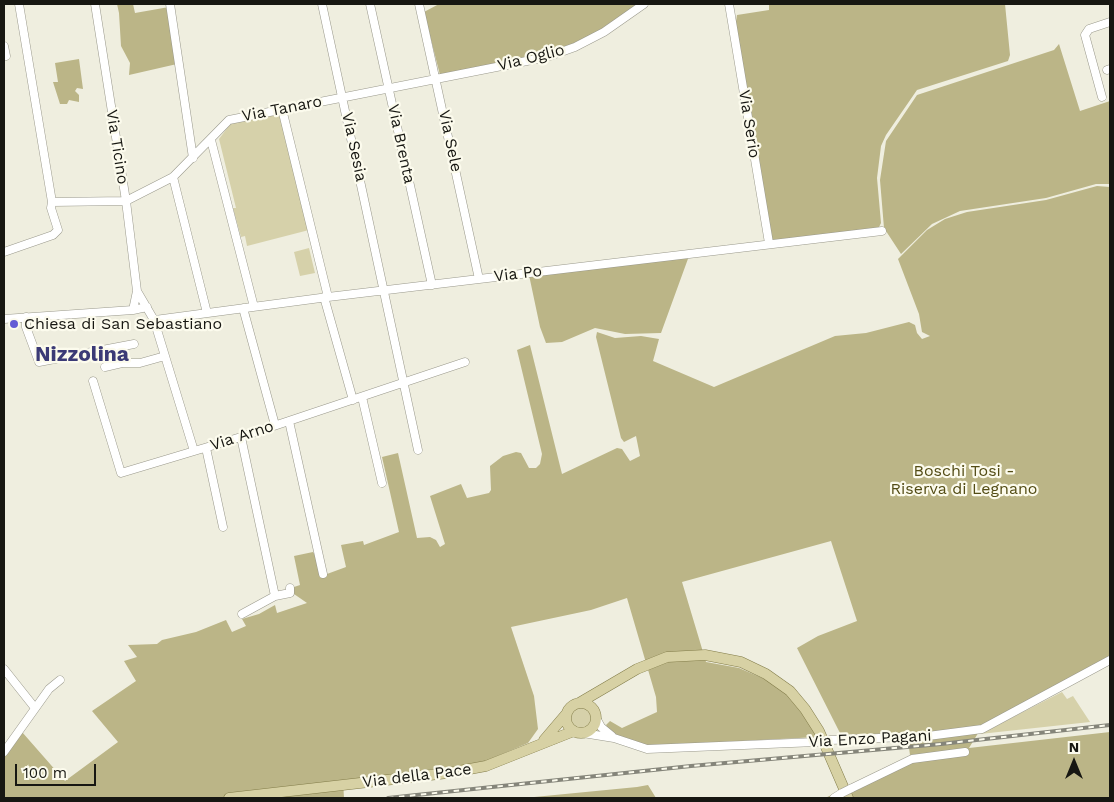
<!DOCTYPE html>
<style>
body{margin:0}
#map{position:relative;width:1114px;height:802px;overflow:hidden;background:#efeedf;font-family:"Work Sans",sans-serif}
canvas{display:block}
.frame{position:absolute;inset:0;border:5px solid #171712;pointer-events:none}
.north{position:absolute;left:1049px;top:737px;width:50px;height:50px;-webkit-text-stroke:4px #fcfbed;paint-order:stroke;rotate:0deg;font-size:14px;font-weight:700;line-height:20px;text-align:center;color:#171712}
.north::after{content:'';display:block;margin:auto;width:18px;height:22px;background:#171712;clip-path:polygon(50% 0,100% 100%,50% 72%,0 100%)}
.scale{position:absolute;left:15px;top:764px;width:81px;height:22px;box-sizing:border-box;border:2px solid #171712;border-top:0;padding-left:6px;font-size:15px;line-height:18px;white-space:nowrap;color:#171712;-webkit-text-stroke:4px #fcfbed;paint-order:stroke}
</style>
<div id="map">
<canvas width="1114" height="802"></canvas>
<div class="frame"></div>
<div class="north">N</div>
<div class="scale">100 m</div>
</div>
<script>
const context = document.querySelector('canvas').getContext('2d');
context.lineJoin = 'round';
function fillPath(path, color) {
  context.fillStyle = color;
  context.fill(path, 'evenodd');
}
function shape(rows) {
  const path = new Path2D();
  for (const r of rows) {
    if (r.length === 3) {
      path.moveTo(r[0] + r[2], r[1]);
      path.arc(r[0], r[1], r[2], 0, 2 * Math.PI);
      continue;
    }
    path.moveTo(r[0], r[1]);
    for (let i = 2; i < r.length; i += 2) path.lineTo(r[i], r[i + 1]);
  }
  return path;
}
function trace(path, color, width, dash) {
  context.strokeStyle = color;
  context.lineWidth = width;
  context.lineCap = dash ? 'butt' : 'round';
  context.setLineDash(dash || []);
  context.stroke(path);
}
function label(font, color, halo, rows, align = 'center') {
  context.font = font + ' "Work Sans",sans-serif';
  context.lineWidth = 4.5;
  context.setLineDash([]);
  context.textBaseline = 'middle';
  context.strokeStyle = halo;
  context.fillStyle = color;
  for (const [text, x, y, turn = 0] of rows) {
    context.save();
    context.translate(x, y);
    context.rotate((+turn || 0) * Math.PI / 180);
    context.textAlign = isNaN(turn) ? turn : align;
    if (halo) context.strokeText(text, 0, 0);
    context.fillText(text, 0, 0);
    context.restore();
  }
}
fillPath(shape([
 [278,114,281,115,309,230,247,246,245,236,241,237,233,208,236,208,219,139,231,123],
 [309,248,315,273,300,276,294,252],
 [1062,692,1067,699,1073,696,1090,722,980,734],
 [581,718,12]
]), '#d6d1aa');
fillPath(shape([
 [117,4,133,4,135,13,169,7,177,64,129,75,130,63,121,46,119,13],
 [439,4,641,4,594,35,554,54,440,75,424,12],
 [769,4,1005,4,1010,55,1008,61,917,90,886,135,881,146,877,178,881,223,878,229,772,241,735,28,737,15,769,10],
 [1059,44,1080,111,1110,101,1110,184,1096,184,1046,198,960,211,932,224,901,254,884,228,880,180,886,141,917,95,1054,50],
 [79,59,83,89,77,88,75,91,79,95,79,102,69,100,67,104,60,104,53,82,58,82,55,63],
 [1097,186,1110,187,1110,656,983,725,969,748,1110,732,1110,798,825,798,920,754,910,755,907,733,841,735,797,648,818,636,857,621,831,541,682,582,706,662,739,668,769,681,787,694,816,731,818,737,646,746,621,738,609,730,606,725,610,721,622,728,657,712,656,697,627,598,591,610,511,627,534,696,538,729,528,743,481,763,343,781,344,798,4,798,4,754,22,732,65,781,118,742,92,711,136,681,124,661,137,657,128,645,157,644,162,640,196,632,226,620,232,632,246,626,242,619,259,614,275,605,277,613,307,603,294,594,294,587,300,585,294,556,313,552,327,574,346,567,341,545,363,541,364,545,399,532,382,457,398,453,417,538,430,537,436,540,440,547,445,544,430,496,461,484,467,498,489,493,491,490,490,466,503,456,516,452,521,453,529,468,536,468,540,464,542,454,517,350,530,345,562,474,617,448,622,449,630,461,640,456,636,436,624,442,621,438,596,337,597,332,615,338,641,336,659,339,653,361,714,387,835,336,866,333,909,322,915,325,917,333,922,339,930,336,922,332,919,314,898,259,927,230,945,219,967,212,1046,200],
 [689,256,661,333,625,334,595,328,562,342,546,343,540,327,529,275],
 [648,785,656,798,524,798,637,787]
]), '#bbb587');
const minor = shape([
 [95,4,126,201,137,291,133,310],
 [170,4,193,158],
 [322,4,418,450],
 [370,4,432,285],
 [419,4,479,279],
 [729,4,769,243],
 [4,46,6,56],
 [1107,70,1110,69],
 [1102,97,1085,35,1089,29,1110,22],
 [282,109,328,297],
 [211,140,254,307],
 [173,177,207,313],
 [52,202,126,201,173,177,229,120,547,57,575,47,604,32,644,4],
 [4,252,53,235,58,230,51,208,52,202,19,4],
 [137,291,154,320,194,451],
 [324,297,353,400],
 [243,308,275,425],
 [26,317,26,327,39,362,134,344],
 [4,319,133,310,147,307],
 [155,320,328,297,882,231],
 [105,367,122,363,140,363,165,356],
 [93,381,121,473,241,437,465,362],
 [362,397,382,483],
 [289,421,323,574],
 [241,437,275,596],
 [206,448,223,527],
 [242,614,275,596,290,593,290,588],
 [4,669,35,708],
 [596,718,601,727,612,736],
 [583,733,614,738,647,749,816,742],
 [831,740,928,736,982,729,1110,660],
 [4,752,49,689,60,680],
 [850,789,912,759,965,752],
 [834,798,842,793]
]);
const major = shape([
 [579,703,637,669,667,657,705,655,741,662,766,674,790,691,805,709,819,731,848,798],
 [581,718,15],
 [544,740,567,713],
 [229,798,448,773,486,766,574,731]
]);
trace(minor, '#9a998c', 9);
trace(major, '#827c49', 11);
trace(minor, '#fff', 8);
trace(major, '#d7d1a4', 10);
const rail = shape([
 [388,798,691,766,941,744,1110,725]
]);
trace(rail, '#85857a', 4);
trace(rail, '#fcfbed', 2, [5.5]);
const minorBridge = shape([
 [816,742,831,740],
 [842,793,850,789]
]);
trace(minorBridge, '#9a998c', 9, []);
trace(minorBridge, '#fff', 8);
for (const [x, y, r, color] of [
 [14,324,5,"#645cd5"]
]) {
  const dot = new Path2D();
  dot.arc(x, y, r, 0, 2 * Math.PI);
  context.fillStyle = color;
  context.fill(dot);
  trace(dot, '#fcfbed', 2);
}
label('16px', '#171712', '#fcfbed', [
 ["Via Oglio",531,58,-14],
 ["Via Tanaro",282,109,-11],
 ["Via Serio",749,124,81],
 ["Via Sele",450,141,78],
 ["Via Brenta",401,144,78],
 ["Via Ticino",117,147,81],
 ["Via Sesia",354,147,78],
 ["Via Po",518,274,-7],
 ["Via Arno",242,436,-18],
 ["Via Enzo Pagani",870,739,-3],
 ["Via della Pace",417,776,-7]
]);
label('16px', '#171712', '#fcfbed', [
 ["Chiesa di San Sebastiano",24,324]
], 'left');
label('16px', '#534c15', '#fcfbed', [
 ["Boschi Tosi -",964,471],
 ["Riserva di Legnano",964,489]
]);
label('bold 21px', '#3b3a76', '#fcfbed', [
 ["Nizzolina",82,355]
]);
</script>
